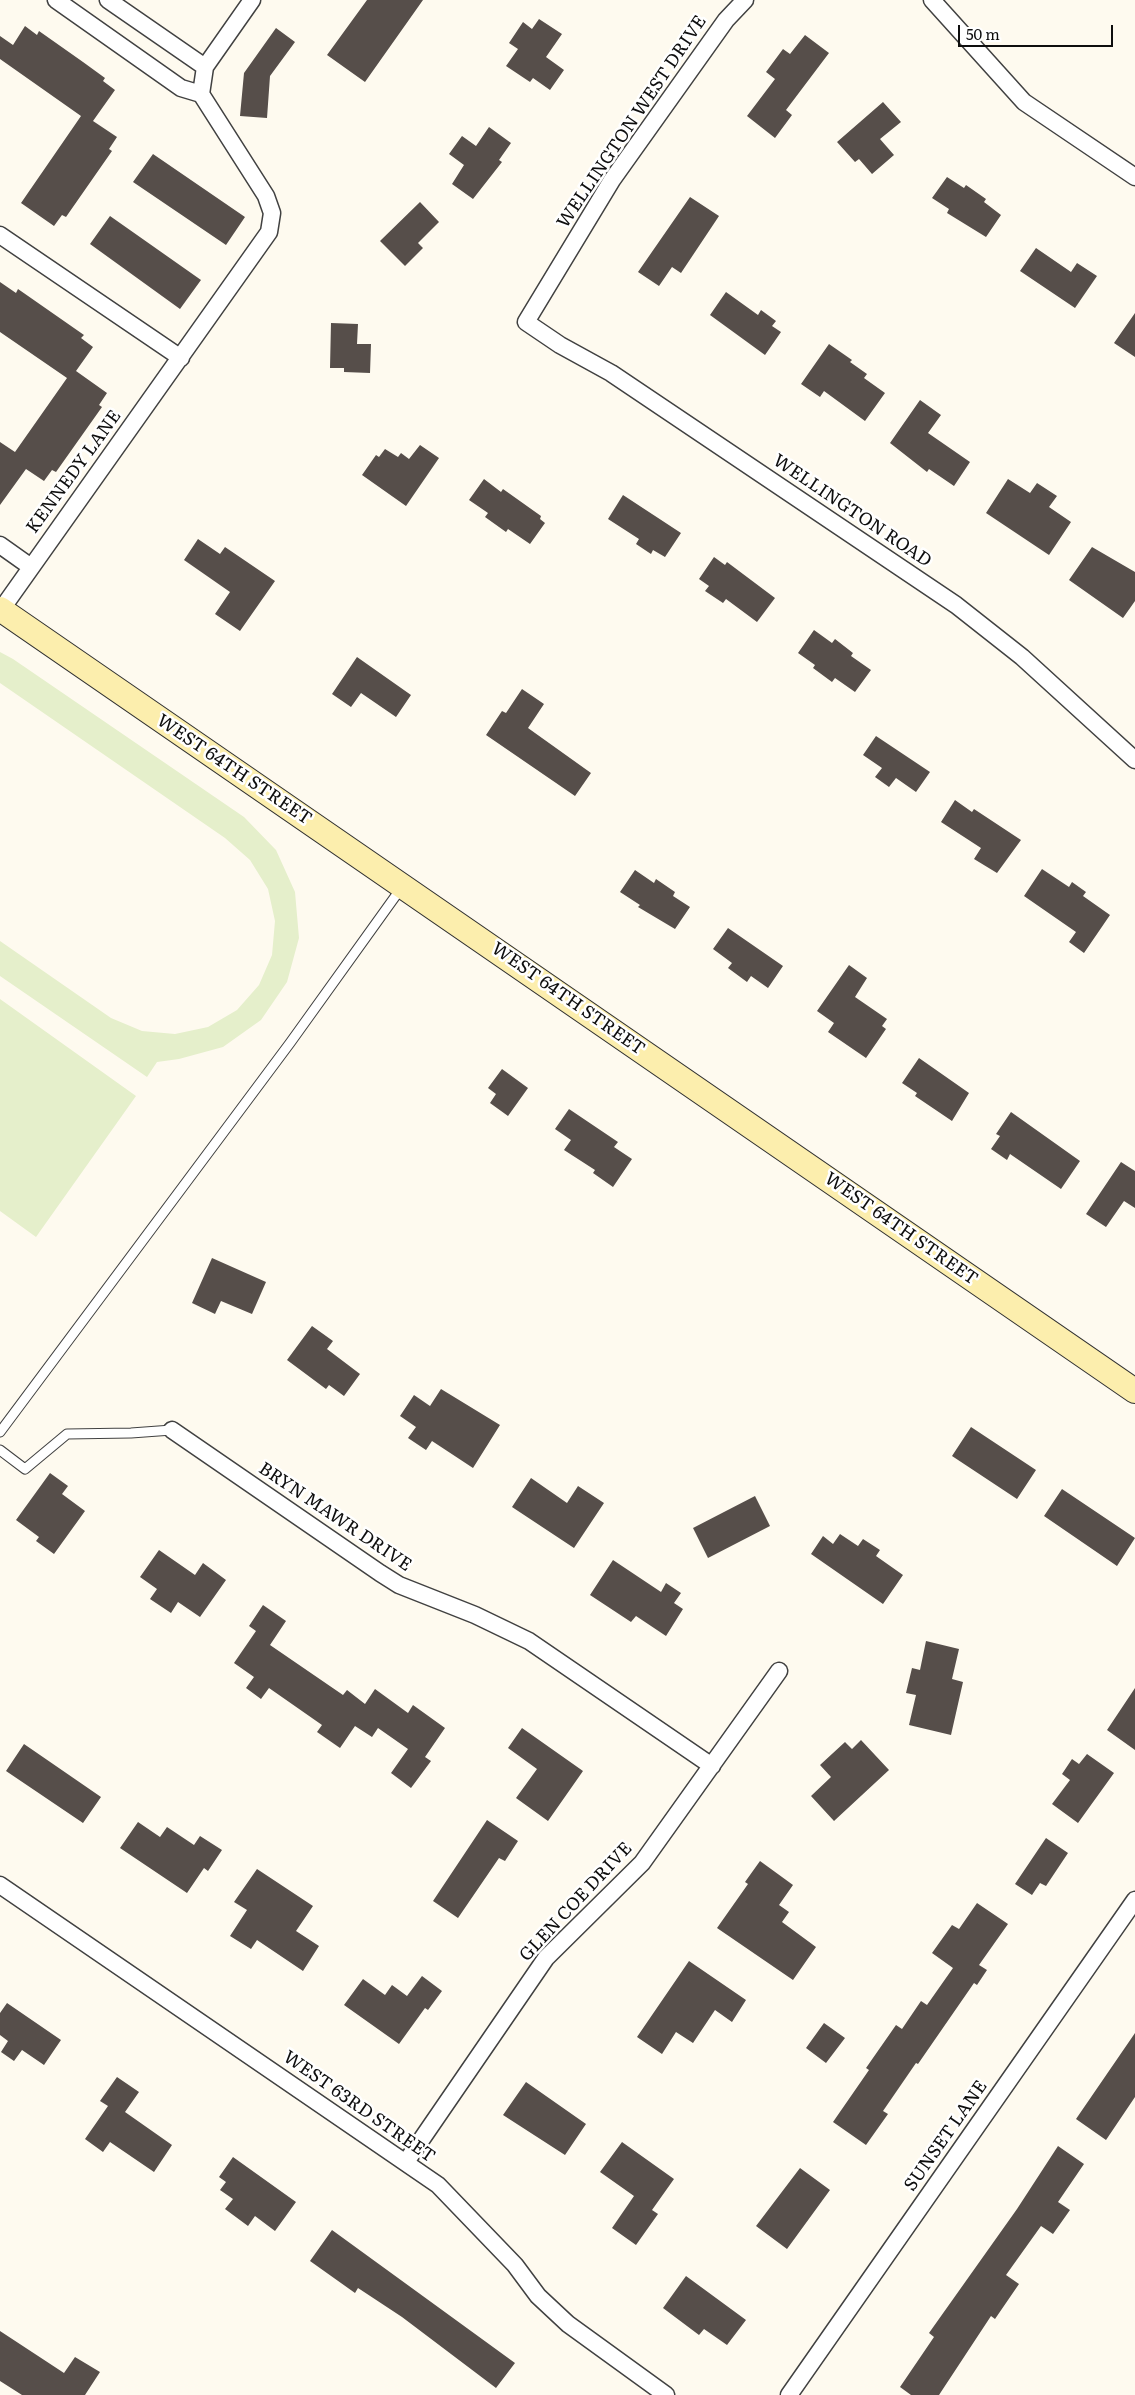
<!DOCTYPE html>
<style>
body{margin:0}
#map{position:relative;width:1135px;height:2395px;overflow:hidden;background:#fefaef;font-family:Literata,serif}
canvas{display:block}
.scale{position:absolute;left:958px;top:25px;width:155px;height:22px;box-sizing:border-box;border:2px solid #0e0e0e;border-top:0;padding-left:6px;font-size:15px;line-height:18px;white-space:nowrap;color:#0e0e0e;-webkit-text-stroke:4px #fff;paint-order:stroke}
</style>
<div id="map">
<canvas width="1135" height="2395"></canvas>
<div class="scale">50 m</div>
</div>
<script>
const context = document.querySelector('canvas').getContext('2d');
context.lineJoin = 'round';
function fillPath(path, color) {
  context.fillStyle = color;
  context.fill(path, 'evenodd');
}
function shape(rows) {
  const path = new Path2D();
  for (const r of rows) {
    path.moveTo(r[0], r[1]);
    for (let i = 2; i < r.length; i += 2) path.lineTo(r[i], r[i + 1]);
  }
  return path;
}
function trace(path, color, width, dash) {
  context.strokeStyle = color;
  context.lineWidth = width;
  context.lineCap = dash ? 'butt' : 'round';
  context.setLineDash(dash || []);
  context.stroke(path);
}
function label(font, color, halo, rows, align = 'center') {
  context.font = font + ' Literata,serif';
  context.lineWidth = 5;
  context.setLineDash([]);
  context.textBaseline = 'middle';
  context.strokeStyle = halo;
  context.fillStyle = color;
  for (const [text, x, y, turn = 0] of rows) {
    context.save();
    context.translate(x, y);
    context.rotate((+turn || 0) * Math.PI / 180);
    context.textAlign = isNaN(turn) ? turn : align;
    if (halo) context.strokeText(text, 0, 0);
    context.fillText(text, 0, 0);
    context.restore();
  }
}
fillPath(shape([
 [0,652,13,659,244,817,276,850,295,892,299,938,287,982,261,1020,223,1047,179,1059,157,1062,147,1077,0,976,0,941,111,1018,142,1031,175,1034,208,1027,237,1010,259,985,272,955,275,921,268,889,250,860,225,838,0,683],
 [0,999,136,1096,36,1237,0,1211]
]), '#e5efcb');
fillPath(shape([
 [367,0,423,0,365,82,327,55],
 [539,19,562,34,546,57,564,70,550,90,533,78,530,82,506,66,518,49,509,43,523,22,532,29],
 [25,26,37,35,39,31,83,62,105,78,103,81,115,90,93,121,117,137,109,149,112,151,66,217,62,215,54,226,21,203,81,116,0,59,0,36,13,45],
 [276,28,295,42,270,76,267,118,240,116,244,73],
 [805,35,829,53,786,110,792,115,775,138,747,116,775,79,766,72,783,49,790,54],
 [883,102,901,122,880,139,894,155,872,174,859,159,855,162,837,142],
 [489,127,511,143,499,160,502,162,473,199,452,184,464,165,449,154,462,136,476,146],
 [153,154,245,217,226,245,133,182],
 [947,177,964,188,966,185,986,199,984,202,1001,215,986,237,947,213,949,209,932,198],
 [690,197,719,216,681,273,672,267,659,286,638,272],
 [420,202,439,222,418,243,423,248,405,266,380,241],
 [110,216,201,280,180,309,90,244],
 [1036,248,1071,272,1077,263,1097,276,1075,308,1020,271],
 [0,282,16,293,18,289,84,335,81,338,93,347,76,371,107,393,99,405,102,407,56,472,52,470,44,481,26,469,0,505,0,442,15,452,67,378,0,332],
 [726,292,758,315,761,310,776,321,772,326,781,332,765,355,710,315],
 [1135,313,1135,357,1114,343],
 [331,323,358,324,357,344,371,344,370,373,344,372,344,368,330,368],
 [829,344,852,360,850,362,867,374,864,378,885,393,865,421,824,391,820,397,801,384],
 [920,400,941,415,928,433,970,462,954,486,929,469,927,472,890,443],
 [420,445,439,458,406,506,362,475,376,455,379,457,385,449,398,457,401,453,409,459],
 [484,479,501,492,503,489,541,516,540,519,545,523,530,544,508,529,506,532,485,517,488,513,469,500],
 [1008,479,1030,493,1037,483,1057,496,1049,507,1071,522,1049,555,986,513],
 [623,495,681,533,665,557,653,550,651,554,636,544,639,539,608,519],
 [198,539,220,554,225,547,275,581,240,631,215,614,230,592,184,560],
 [1092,547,1135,572,1135,601,1123,618,1069,580],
 [714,557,725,565,727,562,775,598,757,622,726,599,723,603,705,591,709,586,699,579],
 [814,630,832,643,835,639,853,653,851,656,871,670,855,692,835,678,832,682,813,668,815,665,798,653],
 [357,657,411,695,396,717,361,693,351,707,332,694],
 [522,689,544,704,528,728,591,773,575,796,486,735,502,711,506,713],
 [876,736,930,772,916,792,896,778,889,787,875,777,882,768,863,755],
 [955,800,972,812,974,809,1021,840,997,873,974,859,981,848,941,822],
 [1042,869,1069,887,1072,882,1086,892,1083,896,1110,915,1084,953,1069,942,1076,932,1024,896],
 [635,870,654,883,656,879,675,892,673,896,690,907,675,929,638,907,640,905,620,892],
 [728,928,783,966,768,988,751,976,747,982,728,968,732,963,713,949],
 [849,965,867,978,855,997,887,1019,882,1026,886,1029,866,1058,828,1032,834,1023,817,1011],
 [919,1058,969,1093,952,1121,915,1096,917,1093,902,1083],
 [502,1069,528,1088,508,1116,490,1103,496,1094,488,1088],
 [569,1109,618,1142,614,1147,632,1159,613,1187,593,1173,595,1170,564,1150,571,1140,555,1129],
 [1011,1112,1080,1161,1061,1189,1010,1154,1007,1160,991,1149,1000,1136,996,1134],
 [1121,1162,1135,1171,1135,1208,1124,1201,1106,1227,1086,1214],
 [212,1258,266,1282,252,1314,221,1301,215,1314,192,1303],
 [312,1326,333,1341,327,1349,360,1374,344,1396,329,1385,326,1389,287,1360],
 [441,1389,500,1425,473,1468,432,1441,426,1450,408,1438,416,1427,400,1416,414,1395,430,1406],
 [971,1427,1036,1470,1017,1499,952,1456],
 [50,1473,68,1486,62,1494,85,1511,54,1554,36,1541,39,1537,16,1520],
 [531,1478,567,1503,578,1486,604,1503,574,1548,512,1507],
 [1062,1489,1135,1538,1117,1566,1044,1516],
 [755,1496,770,1526,708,1558,693,1528],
 [840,1534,858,1546,863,1539,880,1550,876,1556,903,1575,883,1604,811,1554,823,1536,833,1544],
 [159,1550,195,1575,203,1563,226,1580,200,1617,178,1602,171,1613,150,1599,157,1589,140,1577],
 [613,1560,661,1592,666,1583,681,1593,674,1603,683,1609,666,1636,636,1616,631,1622,590,1595],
 [263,1605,286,1621,270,1645,343,1695,347,1690,365,1704,375,1689,408,1713,413,1705,445,1728,425,1757,431,1761,411,1788,391,1773,408,1749,378,1728,372,1737,355,1726,340,1748,317,1732,322,1725,269,1688,261,1699,246,1688,254,1677,234,1663,256,1631,249,1626],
 [926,1641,959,1649,952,1679,963,1682,951,1735,909,1725,916,1695,906,1693,912,1668,920,1670],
 [1135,1688,1135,1750,1107,1730],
 [522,1728,583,1771,548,1821,516,1798,537,1769,508,1748],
 [861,1740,889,1770,834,1821,811,1796,831,1777,820,1765,845,1742,852,1749],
 [24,1744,101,1797,83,1823,6,1771],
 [1087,1754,1114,1773,1078,1823,1052,1804,1070,1780,1062,1774,1072,1759,1079,1764],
 [487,1820,518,1841,505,1861,499,1858,458,1918,433,1901],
 [138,1822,160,1837,167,1827,194,1845,200,1836,222,1850,208,1871,204,1868,187,1893,120,1848],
 [1046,1838,1068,1853,1046,1886,1040,1883,1032,1895,1015,1884],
 [760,1861,793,1885,779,1905,789,1912,782,1922,816,1947,793,1980,717,1928,748,1884,745,1882],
 [257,1869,313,1906,296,1931,319,1946,303,1971,257,1940,251,1949,230,1936,247,1910,234,1902],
 [977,1903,1008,1924,979,1965,987,1970,977,1985,974,1983,918,2064,916,2063,883,2111,888,2114,866,2145,833,2122,869,2070,866,2068,896,2025,902,2029,921,2001,927,2005,953,1968,932,1953,952,1925,959,1929],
 [689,1961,746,2000,732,2022,715,2010,693,2043,676,2032,662,2054,637,2037],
 [422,1976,442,1991,428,2010,425,2008,399,2044,344,2005,363,1979,385,1995,392,1985,407,1996],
 [7,2003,61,2040,44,2065,22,2050,14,2061,1,2052,8,2041,0,2035,0,2013],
 [824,2023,845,2038,826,2063,806,2048],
 [1135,2033,1135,2097,1106,2140,1076,2119],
 [117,2077,139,2092,125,2112,172,2145,154,2172,110,2142,103,2152,85,2139,108,2106,100,2101],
 [526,2082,586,2124,565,2155,503,2115],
 [622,2142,674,2179,652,2210,658,2214,636,2245,612,2228,634,2196,600,2172],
 [1058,2146,1084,2164,1058,2202,1070,2210,1053,2234,1041,2226,1006,2275,1019,2284,995,2319,991,2316,939,2395,911,2395,900,2387,934,2337,929,2333,1017,2209],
 [233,2157,296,2202,275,2231,255,2216,248,2226,225,2209,233,2199,220,2190,226,2182,219,2177],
 [800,2168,830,2190,787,2249,756,2226],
 [332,2230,515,2363,496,2388,402,2317,358,2288,355,2293,310,2261],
 [686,2276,746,2320,727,2345,704,2329,699,2335,663,2308],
 [0,2331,64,2373,75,2357,100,2372,85,2395,22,2395,0,2381]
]), '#564e4a');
const lane = shape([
 [0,1432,290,1043,402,887],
 [0,1450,25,1469,67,1434,131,1433,172,1430]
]);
const street = shape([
 [56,0,181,88,201,94],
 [108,0,205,67],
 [745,0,726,20,612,180,526,322,560,345,611,373,956,605,1022,657,1135,760],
 [932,0,1024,102,1135,177],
 [0,235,181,358],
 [0,545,31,567],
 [1,610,269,232,272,213,266,196,201,94,205,67,252,0],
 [172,1430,380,1573,399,1585,475,1615,529,1641,712,1766],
 [0,1885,438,2185,515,2265,538,2296,568,2324,666,2395],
 [406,2162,546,1958,642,1863,779,1671],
 [789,2395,1135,1900]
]);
const secondary = shape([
 [0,609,1135,1391]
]);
trace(lane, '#414141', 11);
trace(street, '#414141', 19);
trace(secondary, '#303030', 26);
trace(lane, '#fff', 9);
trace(street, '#fff', 16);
trace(secondary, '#fceead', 24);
label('18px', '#0e0e0e', '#fff', [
 ["WELLINGTON WEST DRIVE",632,122,-56],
 ["KENNEDY LANE",74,472,-54],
 ["WELLINGTON ROAD",852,511,34],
 ["WEST 64TH STREET",234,770,34],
 ["WEST 64TH STREET",568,999,35],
 ["WEST 64TH STREET",901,1229,35],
 ["BRYN MAWR DRIVE",335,1517,34],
 ["GLEN COE DRIVE",576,1902,-47],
 ["WEST 63RD STREET",359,2107,35],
 ["SUNSET LANE",946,2136,-55]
]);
</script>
